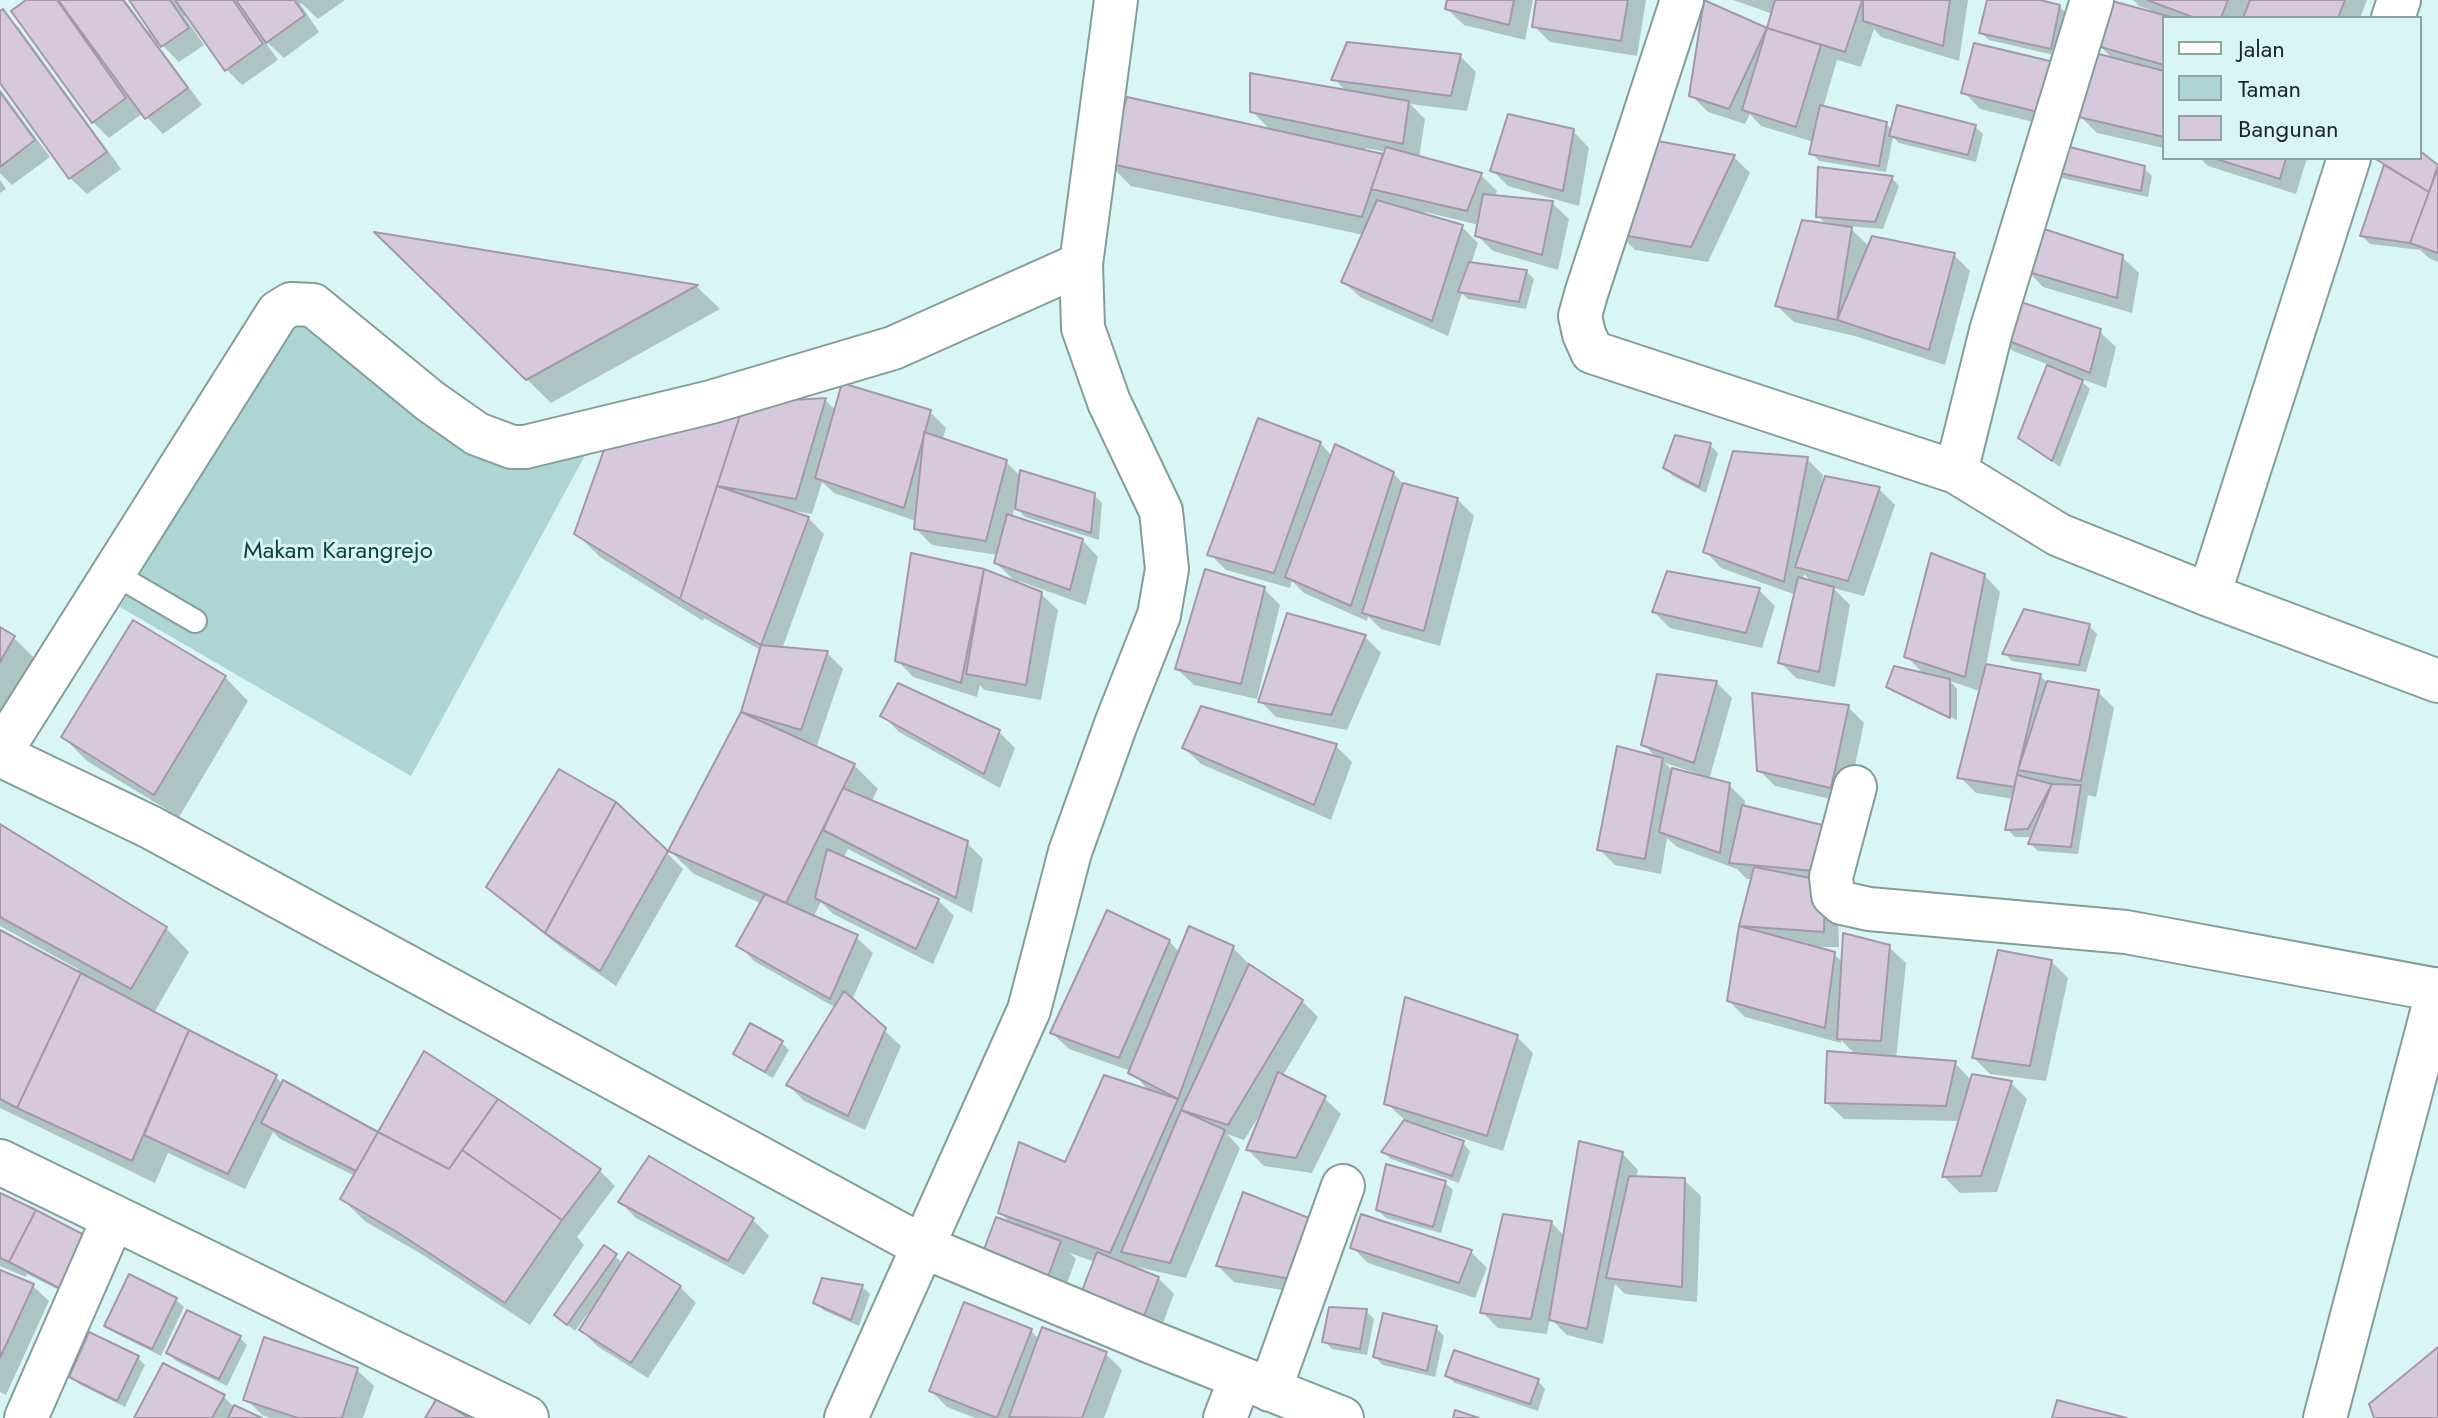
<!DOCTYPE html>
<style>
body{margin:0}
#map{position:relative;width:2438px;height:1418px;overflow:hidden;background:#daf6f4;font-family:Jost,sans-serif}
canvas{display:block}
.legend{position:absolute;left:2162px;top:16px;width:260px;height:144px;box-sizing:border-box;background:#daf6f4;border:2px solid #8ea3a2;margin:0;padding:10px 14px;list-style:none;font-size:24px;color:#1c2626}
.legend li{display:flex;align-items:center;gap:16px;height:40px}
.legend b{width:40px;border:2px solid #8ea3a2}
</style>
<div id="map">
<canvas width="2438" height="1418"></canvas>
<ul class="legend">
<li><b style="height:10px;background:#fff"></b>Jalan</li>
<li><b style="height:22px;background:#acd5d3"></b>Taman</li>
<li><b style="height:22px;background:#d7c9dc"></b>Bangunan</li>
</ul>
</div>
<script>
const context = document.querySelector('canvas').getContext('2d');
context.lineJoin = 'round';
function fillPath(path, color) {
  context.fillStyle = color;
  context.fill(path, 'evenodd');
}
function shape(rows) {
  const path = new Path2D();
  for (const r of rows) {
    path.moveTo(r[0], r[1]);
    for (let i = 2; i < r.length; i += 2) path.lineTo(r[i], r[i + 1]);
  }
  return path;
}
function trace(path, color, width, dash) {
  context.strokeStyle = color;
  context.lineWidth = width;
  context.lineCap = dash ? 'butt' : 'round';
  context.setLineDash(dash || []);
  context.stroke(path);
}
function label(font, color, halo, rows, align = 'center') {
  context.font = font + ' Jost,sans-serif';
  context.lineWidth = 6;
  context.setLineDash([]);
  context.textBaseline = 'middle';
  context.strokeStyle = halo;
  context.fillStyle = color;
  for (const [text, x, y, turn = 0] of rows) {
    context.save();
    context.translate(x, y);
    context.rotate((+turn || 0) * Math.PI / 180);
    context.textAlign = isNaN(turn) ? turn : align;
    if (halo) context.strokeText(text, 0, 0);
    context.fillText(text, 0, 0);
    context.restore();
  }
}
fillPath(shape([
 [306,323,450,439,589,448,411,776,120,607,286,333]
]), '#acd5d3');
fillPath(shape([
 [29,0,125,0,148,31,151,29,131,0,345,0,318,19,301,3,300,4,319,32,284,58,267,42,266,43,278,60,242,85,226,69,187,14,184,16,204,45,179,62,160,43,158,45,202,105,163,134,143,113,109,138,93,122],
 [1449,0,1533,0,1525,40,1464,25,1447,9],
 [1538,0,1646,0,1637,56,1550,42,1534,26],
 [1733,0,1854,0,1864,4,1865,0,1968,0,1959,61,1881,37,1874,29,1861,67,1837,60,1823,108,1886,124,1892,130,1975,127,1983,134,1976,162,1899,143,1893,137,1886,172,1819,161,1812,153,1814,142,1761,126,1750,114,1745,124,1708,112,1691,95,1705,2,1769,31,1773,14],
 [1989,0,2031,0,2059,6,2067,14,2058,56,1989,40,1981,33],
 [2133,0,2367,0,2360,18,2164,18,2164,148,2097,133,2081,117,2114,60,2100,46,2150,13,2151,10,2139,6],
 [3,12,19,28,121,169,87,194,70,178,0,80,0,14],
 [1976,45,2058,128,1980,109,1964,92],
 [1460,56,1476,72,1467,111,1410,104,1425,119,1419,158,1481,175,1497,191,1495,197,1552,203,1569,219,1558,270,1493,251,1477,235,1479,225,1425,212,1424,216,1462,227,1478,243,1471,264,1526,271,1534,279,1526,309,1468,299,1462,293,1448,336,1360,297,1343,281,1364,235,1131,186,1108,163,1271,131,1252,111,1346,91,1334,79],
 [1366,148,1387,152,1384,158,1365,152],
 [0,89,50,157,12,185,0,173],
 [1573,131,1589,148,1579,206,1508,186,1492,170],
 [1648,141,1734,157,1750,173,1708,262,1635,250,1619,233],
 [2420,154,2438,168,2438,262,2429,258,2420,250,2370,244,2362,236,2385,166,2375,158,2420,158],
 [2200,158,2307,158,2296,194,2208,166],
 [2144,168,2152,176,2148,197,2061,178,2053,170],
 [1892,178,1899,186,1883,229,1848,226,1870,247,1954,255,1970,271,1945,365,1855,336,1794,322,1777,306,1828,226,1818,216],
 [0,180,6,189,0,193],
 [380,235,697,287,720,309,551,403],
 [2122,257,2139,273,2132,313,2043,287,2027,270],
 [2099,331,2116,347,2106,388,2077,377,2090,389,2060,467,2020,437,2049,365,2013,351,1997,335],
 [825,400,837,411,930,412,946,428,942,441,1006,462,1021,477,1094,495,1102,503,1099,540,1025,517,1015,506,1012,517,1082,540,1098,557,1086,605,1019,581,1018,584,996,563,998,555,932,545,916,529,916,521,834,493,822,482,812,514,794,511,794,513,808,518,824,534,782,649,827,653,843,669,816,748,854,765,878,789,871,802,967,843,983,859,972,913,848,849,843,859,938,900,954,916,933,964,833,914,821,902,813,918,856,937,873,953,852,1000,901,1046,865,1130,804,1101,788,1085,836,1008,754,961,738,945,762,904,694,874,670,851,743,713,762,651,704,618,703,621,600,557,576,533,745,405],
 [1320,443,1332,456,1393,473,1405,486,1457,499,1474,516,1440,646,1381,629,1368,616,1367,621,1304,593,1292,581,1290,588,1226,570,1210,554],
 [1710,445,1718,453,1706,493,1673,476,1665,468],
 [1807,459,1823,475,1821,487,1879,489,1895,505,1864,596,1833,588,1850,605,1835,687,1796,678,1780,662,1796,595,1721,568,1705,551],
 [1804,574,1813,583,1803,581],
 [984,571,1041,594,1058,610,1041,700,984,690,980,685,977,697,913,677,897,660],
 [1984,575,2000,592,1986,666,2040,676,2048,683,2098,692,2114,708,2096,797,2088,795,2078,854,2038,851,2031,844,2033,837,2015,837,2008,830,2014,799,1976,793,1960,777,1982,692,1950,681,1957,689,1957,720,1894,689,1894,693,1888,686,1925,675,1906,656],
 [1264,589,1280,605,1257,699,1194,685,1177,669],
 [1759,590,1775,606,1762,648,1670,628,1654,612],
 [1288,616,1365,637,1381,653,1347,730,1276,717,1260,701],
 [2089,626,2097,634,2086,672,2012,661,2004,653],
 [0,629,14,638,37,661,0,725],
 [225,677,248,701,179,817,87,761,63,737],
 [1716,682,1732,698,1709,780,1729,785,1745,801,1744,808,1836,831,1839,947,1810,947,1834,954,1844,964,1889,947,1906,963,1896,1059,1955,1063,1972,1081,2011,1083,2027,1099,1997,1192,1960,1193,1944,1177,1961,1121,1844,1119,1827,1103,1857,1056,1841,1040,1841,1043,1745,1017,1729,1001,1741,926,1753,879,1747,879,1737,869,1677,847,1667,838,1661,874,1615,865,1599,849,1657,758,1643,744],
 [1665,763,1699,774,1698,777,1673,771],
 [1848,707,1864,723,1847,803,1775,786,1759,770],
 [883,716,999,732,1015,748,1000,788,899,732],
 [1336,746,1352,762,1331,820,1201,764,1184,748],
 [0,826,166,928,189,952,154,1013,276,1077,283,1084,379,1135,599,1170,615,1186,577,1237,584,1245,530,1325,423,1255,366,1222,342,1199,355,1176,280,1139,273,1132,245,1189,168,1153,155,1183,0,1108,0,932,77,972,78,969,0,926],
 [666,852,683,869,616,986,563,949,505,903,489,886],
 [1169,941,1180,953,1233,948,1249,964,1302,1001,1318,1017,1282,1077,1324,1098,1341,1114,1312,1173,1264,1166,1248,1150,1263,1114,1261,1113,1244,1140,1227,1134,1240,1148,1186,1278,1137,1267,1136,1269,1158,1278,1174,1294,1156,1341,1095,1262,1070,1253,1076,1259,1059,1305,1012,1225,1000,1212,1066,1165,1149,1091,1131,1071,1069,1049,1052,1033],
 [2051,961,2068,978,2046,1081,1990,1074,1974,1058],
 [1517,1037,1533,1053,1503,1151,1440,1131,1439,1134,1463,1143,1470,1151,1459,1183,1391,1159,1383,1152,1406,1121,1386,1103],
 [781,1042,789,1050,773,1078,743,1061,735,1054],
 [1622,1153,1638,1170,1636,1178,1684,1180,1701,1196,1697,1302,1625,1294,1615,1284,1603,1344,1567,1335,1550,1318,1547,1334,1498,1328,1482,1312,1551,1222,1565,1237],
 [1445,1183,1453,1190,1441,1233,1386,1218,1378,1210],
 [0,1195,92,1245,67,1294,27,1274,26,1277,0,1266],
 [620,1202,752,1219,769,1236,744,1275,636,1218],
 [1308,1220,1324,1236,1307,1294,1234,1282,1218,1266],
 [1352,1247,1471,1252,1487,1268,1475,1298,1368,1263],
 [615,1256,623,1264,680,1287,696,1303,648,1378,597,1346,581,1330,591,1315,588,1313,575,1331,565,1323],
 [0,1272,32,1285,49,1301,6,1395,0,1392],
 [862,1287,870,1294,859,1326,823,1310,816,1302],
 [176,1300,184,1307,161,1356,115,1333,107,1326],
 [1366,1311,1374,1319,1367,1355,1332,1349,1324,1341],
 [1436,1328,1444,1336,1435,1377,1383,1365,1375,1357],
 [1031,1331,1040,1340,1106,1354,1122,1370,1104,1418,975,1418,947,1407,931,1391],
 [239,1337,247,1345,227,1386,176,1361,168,1353],
 [137,1357,145,1365,125,1407,79,1384,71,1376],
 [357,1370,374,1386,363,1418,270,1418,262,1415,246,1399],
 [1447,1376,1538,1381,1545,1389,1538,1411,1455,1383],
 [224,1397,234,1407,257,1418,137,1418]
]), '#0003');
const building = shape([
 [26,0,57,0,126,98,92,123,11,11,26,0],
 [58,0,123,0,188,88,145,119,58,0],
 [129,0,170,0,189,28,161,47,129,0],
 [175,0,233,0,263,44,225,71,175,0],
 [236,0,294,0,305,15,266,43,236,0],
 [1447,0,1514,0,1509,25,1445,9,1447,0],
 [1536,0,1628,0,1621,41,1532,27,1536,0],
 [1704,0,1767,28,1729,109,1689,96,1704,0],
 [1775,0,1860,0,1862,1,1845,52,1767,28,1775,0],
 [1950,0,1943,46,1863,21,1863,0,1950,0],
 [1987,0,2040,0,2060,5,2051,49,1979,33,1987,0],
 [2147,0,2228,0,2221,18,2195,18,2147,0],
 [2250,0,2345,0,2338,18,2243,18,2250,0],
 [2112,1,2175,18,2164,18,2164,65,2097,46,2112,1],
 [3,9,107,152,69,179,0,83,0,11,3,9],
 [1767,28,1821,45,1796,127,1742,110,1767,28],
 [1347,42,1461,54,1451,96,1331,80,1347,42],
 [1974,43,2054,62,2042,113,1961,93,1974,43],
 [2095,53,2164,71,2164,137,2079,117,2095,53],
 [1250,73,1409,101,1403,144,1250,112,1250,73],
 [0,92,35,140,0,167,0,92],
 [1127,97,1383,154,1362,217,1106,163,1127,97],
 [1820,105,1887,122,1879,166,1809,154,1820,105],
 [1897,105,1976,125,1968,155,1889,136,1897,105],
 [1508,114,1574,129,1563,191,1490,171,1508,114],
 [1646,139,1735,155,1691,247,1617,234,1646,139],
 [2062,145,2145,166,2141,191,2051,171,2062,145],
 [1386,147,1482,173,1467,211,1371,189,1386,147],
 [2420,151,2438,165,2429,192,2374,158,2420,158,2420,151],
 [2213,158,2286,158,2280,179,2213,158],
 [2384,165,2429,192,2410,243,2360,236,2384,165],
 [1818,167,1893,176,1875,222,1816,217,1818,167],
 [2438,168,2438,253,2410,243,2438,168],
 [1483,194,1553,201,1542,255,1475,236,1483,194],
 [1377,200,1463,225,1432,321,1341,282,1377,200],
 [1802,220,1852,227,1837,320,1775,306,1802,220],
 [2032,225,2123,255,2117,298,2025,271,2032,225],
 [374,232,698,285,526,380,374,232],
 [1872,236,1955,253,1929,350,1837,320,1872,236],
 [1469,262,1527,270,1519,302,1458,292,1469,262],
 [2015,300,2101,329,2090,373,1994,335,2015,300],
 [2047,365,2083,380,2052,461,2018,438,2047,365],
 [842,383,931,410,904,508,815,478,842,383],
 [826,398,796,499,717,486,744,403,826,398],
 [744,403,680,599,574,534,605,447,744,403],
 [1258,418,1321,442,1274,573,1207,555,1258,418],
 [924,432,1007,460,986,541,914,529,924,432],
 [1675,435,1711,443,1699,487,1663,468,1675,435],
 [1335,444,1394,472,1351,606,1285,577,1335,444],
 [1733,451,1808,457,1784,582,1703,552,1733,451],
 [1020,470,1095,493,1091,533,1015,509,1020,470],
 [1825,476,1880,487,1848,581,1795,567,1825,476],
 [1403,483,1458,498,1424,631,1362,613,1403,483],
 [717,486,809,517,761,645,680,599,717,486],
 [1007,514,1083,539,1070,590,994,563,1007,514],
 [911,553,984,569,961,683,895,661,911,553],
 [1931,553,1985,574,1965,677,1904,657,1931,553],
 [984,569,1042,592,1026,685,966,674,984,569],
 [1205,569,1265,587,1241,684,1175,669,1205,569],
 [1667,571,1760,588,1746,633,1652,612,1667,571],
 [1798,577,1834,587,1819,672,1778,663,1798,577],
 [2024,609,2090,624,2079,665,2002,654,2024,609],
 [1287,613,1366,635,1331,715,1258,702,1287,613],
 [133,620,226,676,154,795,61,737,133,620],
 [0,627,15,636,0,662,0,627],
 [761,645,828,651,801,730,741,712,761,645],
 [1986,664,2041,674,2014,787,1957,778,1986,664],
 [1894,666,1950,679,1950,718,1886,687,1894,666],
 [1657,674,1717,681,1694,763,1641,745,1657,674],
 [2047,681,2099,690,2081,781,2018,770,2047,681],
 [898,683,1000,730,984,774,880,716,898,683],
 [1752,693,1849,705,1831,788,1757,771,1752,693],
 [1201,706,1337,744,1314,805,1182,748,1201,706],
 [741,712,855,764,786,903,668,851,741,712],
 [1617,746,1663,758,1645,859,1597,850,1617,746],
 [1672,768,1730,783,1720,853,1659,832,1672,768],
 [559,769,616,802,545,933,486,887,559,769],
 [2017,775,2052,784,2028,829,2005,830,2017,775],
 [2052,784,2081,785,2071,847,2028,844,2052,784],
 [843,788,968,841,956,898,823,830,843,788],
 [616,802,668,851,600,971,545,933,616,802],
 [1742,805,1838,829,1825,872,1729,863,1742,805],
 [0,824,167,927,131,989,0,917,0,824],
 [827,849,939,899,916,949,815,898,827,849],
 [1754,867,1825,881,1824,932,1739,926,1754,867],
 [765,894,858,935,830,999,736,946,765,894],
 [1107,910,1170,940,1119,1058,1050,1033,1107,910],
 [1189,926,1234,946,1178,1099,1128,1073,1189,926],
 [1739,926,1835,952,1825,1028,1727,1001,1739,926],
 [0,930,81,973,17,1108,0,1099,0,930],
 [1843,933,1890,945,1881,1041,1837,1039,1843,933],
 [1998,950,2052,960,2030,1066,1972,1058,1998,950],
 [1249,964,1303,1000,1228,1125,1181,1110,1249,964],
 [81,973,189,1030,132,1161,17,1108,81,973],
 [844,991,886,1028,848,1116,786,1085,844,991],
 [1405,997,1518,1035,1487,1136,1384,1104,1405,997],
 [750,1023,783,1041,765,1072,733,1054,750,1023],
 [189,1030,277,1075,228,1174,144,1135,189,1030],
 [424,1051,498,1099,449,1169,378,1132,424,1051],
 [1827,1051,1956,1061,1946,1106,1825,1103,1827,1051],
 [1278,1072,1326,1096,1296,1158,1246,1150,1278,1072],
 [1972,1074,2012,1081,1981,1176,1942,1177,1972,1074],
 [1104,1075,1178,1099,1110,1253,998,1213,1019,1142,1065,1162,1104,1075],
 [283,1080,378,1132,356,1171,261,1123,283,1080],
 [498,1099,601,1169,562,1220,462,1150,498,1099],
 [1181,1110,1225,1130,1170,1263,1121,1252,1181,1110],
 [1404,1120,1464,1141,1452,1176,1381,1152,1404,1120],
 [378,1132,449,1169,462,1150,562,1220,505,1303,397,1232,340,1199,378,1132],
 [1579,1141,1623,1152,1587,1329,1549,1320,1579,1141],
 [649,1156,754,1218,728,1261,618,1202,649,1156],
 [1386,1164,1446,1181,1433,1227,1376,1210,1386,1164],
 [1629,1176,1685,1178,1682,1287,1606,1278,1629,1176],
 [1243,1192,1309,1218,1291,1279,1216,1266,1243,1192],
 [0,1193,36,1210,9,1262,0,1258,0,1193],
 [36,1210,86,1236,59,1288,9,1262,36,1210],
 [1361,1214,1472,1250,1459,1283,1350,1248,1361,1214],
 [1503,1214,1552,1221,1531,1319,1480,1313,1503,1214],
 [996,1217,1061,1241,1043,1290,978,1266,996,1217],
 [604,1245,617,1254,567,1325,554,1315,604,1245],
 [628,1252,681,1286,631,1363,579,1330,628,1252],
 [1097,1252,1159,1277,1140,1326,1078,1301,1097,1252],
 [0,1270,34,1284,0,1358,0,1270],
 [129,1274,177,1298,152,1349,104,1326,129,1274],
 [822,1278,863,1285,851,1320,813,1303,822,1278],
 [964,1302,1032,1329,997,1418,929,1391,964,1302],
 [1329,1307,1367,1309,1360,1349,1322,1342,1329,1307],
 [187,1310,241,1336,219,1379,166,1353,187,1310],
 [1383,1313,1437,1326,1427,1371,1373,1357,1383,1313],
 [1042,1327,1107,1352,1082,1418,1009,1417,1042,1327],
 [89,1332,139,1356,117,1401,69,1377,89,1332],
 [264,1337,358,1368,342,1418,298,1418,243,1400,264,1337],
 [2438,1347,2438,1418,2374,1418,2369,1404,2438,1347],
 [1454,1350,1539,1379,1530,1404,1445,1376,1454,1350],
 [163,1363,225,1395,212,1418,134,1418,163,1363],
 [437,1398,469,1418,425,1418,437,1398],
 [2057,1400,2127,1418,2052,1418,2057,1400],
 [234,1405,262,1418,228,1418,234,1405],
 [1455,1410,1479,1418,1453,1418,1455,1410]
]);
fillPath(building, '#d7c9dc');
trace(building, '#a497a9', 2);
const service = shape([
 [113,573,195,621]
]);
const minor = shape([
 [1682,0,1586,294,1580,316,1584,334,1592,352,1956,472,2059,535,2209,595,2438,681],
 [2393,18,2399,0],
 [1956,472,1991,331,2092,0],
 [2209,595,2349,158],
 [0,753,278,312,291,304,313,305,430,401,477,434,512,447,525,447,711,402,893,348,1081,264],
 [0,755,150,827,924,1247,1151,1342,1342,1418],
 [1855,787,1831,877,1833,895,1842,903,1869,909,2126,932,2438,990],
 [1270,1390,1343,1186],
 [26,1418,114,1217],
 [846,1418,1029,1010,1070,852,1116,724,1159,615,1167,569,1161,511,1109,402,1083,328,1081,264,1116,0],
 [1225,1418,1240,1379],
 [2325,1418,2438,989]
]);
const tertiary = shape([
 [0,1162,526,1418]
]);
trace(service, '#839d9b', 26);
trace(minor, '#839d9b', 46);
trace(tertiary, '#839d9b', 48);
trace(service, '#fff', 22);
trace(minor, '#fff', 42);
trace(tertiary, '#fff', 44);
label('24px', '#0a4341', '#daf6f4', [
 ["Makam Karangrejo",338,552]
]);
</script>
